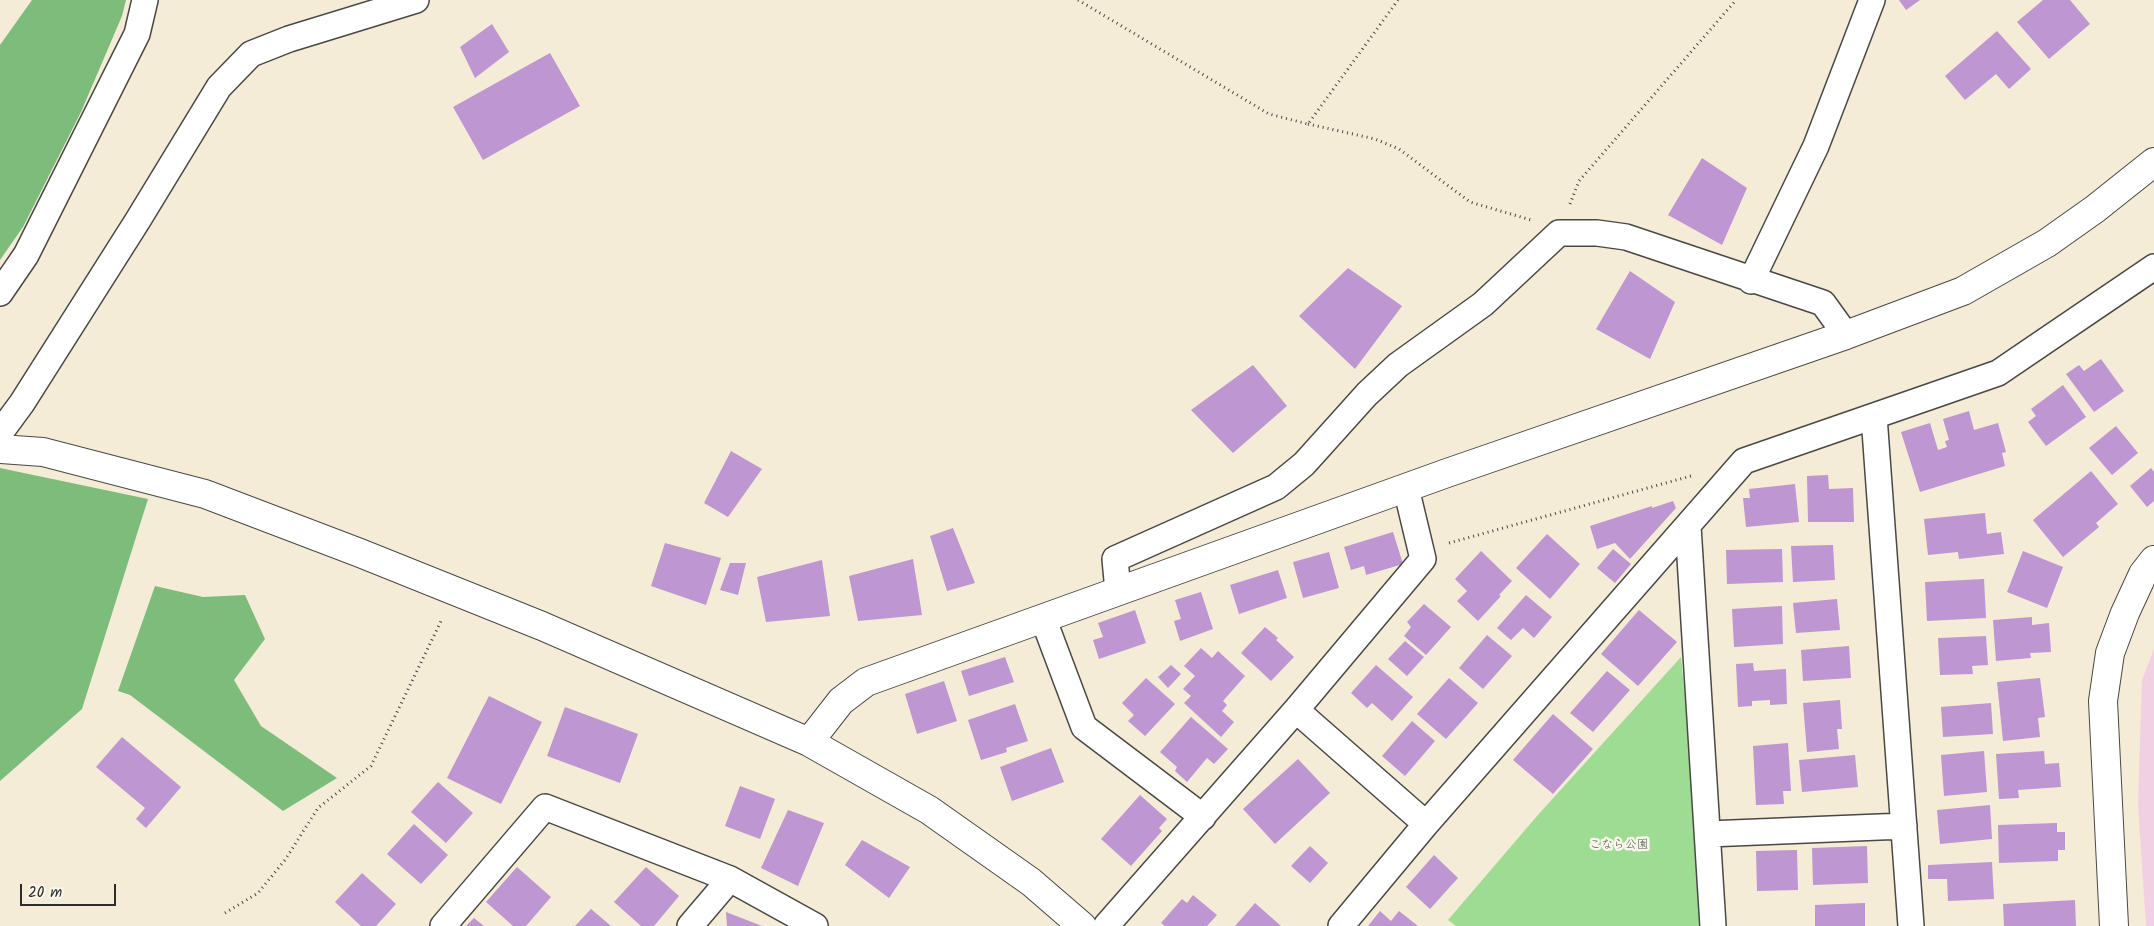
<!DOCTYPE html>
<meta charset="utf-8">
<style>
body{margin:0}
#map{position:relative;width:2154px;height:926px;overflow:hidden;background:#f4ecd6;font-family:Kalam,sans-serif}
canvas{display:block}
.scale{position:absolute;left:20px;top:884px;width:96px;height:22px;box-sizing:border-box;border:2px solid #2b2b2b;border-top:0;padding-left:6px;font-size:15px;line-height:18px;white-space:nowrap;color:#2b2b2b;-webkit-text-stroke:4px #fbf7ec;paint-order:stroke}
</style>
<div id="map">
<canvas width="2154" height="926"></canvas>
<div class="scale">20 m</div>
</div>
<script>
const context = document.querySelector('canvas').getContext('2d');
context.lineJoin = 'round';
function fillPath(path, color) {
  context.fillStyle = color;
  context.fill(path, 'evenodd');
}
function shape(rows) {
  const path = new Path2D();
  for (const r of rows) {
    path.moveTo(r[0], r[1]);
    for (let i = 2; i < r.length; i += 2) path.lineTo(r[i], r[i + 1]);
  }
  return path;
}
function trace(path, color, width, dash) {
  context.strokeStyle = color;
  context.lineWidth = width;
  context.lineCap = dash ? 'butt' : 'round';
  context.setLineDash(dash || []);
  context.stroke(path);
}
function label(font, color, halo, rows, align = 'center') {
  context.font = font + ' Kalam,"Klee One",sans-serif';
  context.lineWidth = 5;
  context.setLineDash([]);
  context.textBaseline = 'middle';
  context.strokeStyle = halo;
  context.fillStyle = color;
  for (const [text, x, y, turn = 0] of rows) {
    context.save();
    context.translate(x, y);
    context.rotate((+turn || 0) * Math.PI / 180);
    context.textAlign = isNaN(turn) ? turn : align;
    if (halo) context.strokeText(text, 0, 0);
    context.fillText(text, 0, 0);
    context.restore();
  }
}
fillPath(shape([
 [2154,649,2154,926,2146,926,2138,804,2142,680]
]), '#f1d0e3');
fillPath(shape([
 [1681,657,1699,838,1703,926,1456,926,1448,920,1537,816]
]), '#9ddc92');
fillPath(shape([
 [32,0,126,0,122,16,81,112,23,227,0,260,0,45],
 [0,468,148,499,82,709,0,781],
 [155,586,203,597,245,595,265,639,234,680,261,726,337,778,283,811,130,695,118,691]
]), '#7ebc7c');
fillPath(shape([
 [1899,0,1920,0,1906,10],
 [2043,0,2070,0,2090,24,2049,59,2017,22],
 [492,24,509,52,475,78,460,47],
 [1997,31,2031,69,2009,89,1996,74,1965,100,1945,76],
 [550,53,580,106,483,160,453,107],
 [1702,158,1747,188,1722,245,1668,215],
 [1348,268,1402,306,1355,369,1299,316],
 [1630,271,1675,302,1650,359,1596,329],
 [2101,359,2124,391,2094,412,2066,374,2079,365,2084,371],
 [1253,365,1287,406,1233,453,1191,410],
 [2063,385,2086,417,2046,446,2028,422,2036,416,2031,409],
 [1969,411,1974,430,1998,423,2006,452,2002,453,2005,466,1920,492,1901,432,1930,423,1938,450,1947,447,1945,441,1949,440,1943,419],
 [2116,426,2138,453,2112,475,2089,448],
 [731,451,762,469,728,517,704,503],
 [2151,468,2154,472,2154,501,2147,507,2130,486],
 [2091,471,2118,504,2096,523,2099,527,2063,557,2033,520],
 [1828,475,1829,489,1853,488,1854,522,1808,522,1807,476],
 [1795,484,1799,522,1746,527,1743,498,1750,498,1749,489],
 [1673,501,1676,508,1630,559,1615,543,1597,549,1590,526,1652,506,1652,508],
 [1985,513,1987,534,2001,532,2004,554,1959,559,1958,552,1928,555,1924,519],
 [953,528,975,583,947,591,930,536],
 [1393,532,1403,564,1366,575,1364,566,1351,570,1344,547],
 [1547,534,1580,564,1550,599,1516,568],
 [665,543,721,558,706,605,651,586],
 [1833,545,1835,580,1793,582,1791,546],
 [1613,549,1631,564,1615,583,1597,568],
 [1782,549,1783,582,1727,584,1726,550],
 [1481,551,1512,581,1499,595,1501,596,1478,621,1457,601,1467,591,1455,579],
 [2023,551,2063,567,2047,608,2007,592],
 [1329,552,1339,588,1303,598,1293,562],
 [913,559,922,615,858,621,849,576],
 [822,560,830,616,766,622,757,577],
 [730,563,746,563,738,595,720,590],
 [1278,570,1287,598,1239,614,1230,585],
 [1984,579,1986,618,1927,621,1925,582],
 [1201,592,1213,629,1180,641,1174,621,1181,619,1175,600],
 [1526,595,1552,617,1534,638,1523,628,1511,640,1497,628],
 [1837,599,1840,630,1796,633,1793,603],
 [1424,604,1451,627,1426,655,1404,636,1411,627,1407,622],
 [1782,606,1783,644,1734,647,1732,609],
 [1135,610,1146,643,1099,659,1093,640,1103,637,1098,623],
 [1639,610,1677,642,1638,686,1601,654],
 [2032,617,2032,625,2049,623,2051,652,2030,653,2031,658,1996,661,1993,620],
 [1265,627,1278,638,1276,640,1294,657,1271,681,1241,653],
 [1487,635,1512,656,1483,689,1459,668],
 [1986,636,1988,665,1972,666,1973,674,1940,675,1938,638],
 [1405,641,1424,657,1407,676,1388,659],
 [1849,646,1851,678,1803,681,1801,650],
 [1201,648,1212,658,1218,651,1245,676,1223,701,1227,705,1222,711,1234,722,1221,737,1184,703,1191,696,1183,689,1195,676,1184,666],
 [1005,657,1014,682,969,696,961,671],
 [1753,663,1754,671,1786,669,1787,704,1770,705,1770,700,1752,701,1752,706,1738,707,1736,664],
 [1171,665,1181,674,1168,688,1158,677],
 [1376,665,1413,697,1392,721,1372,703,1367,708,1351,693],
 [1607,671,1630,690,1593,732,1570,713],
 [1146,678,1175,704,1145,736,1128,721,1134,715,1122,703],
 [1449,678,1478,703,1446,739,1417,714],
 [2040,678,2045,717,2038,718,2040,737,2003,741,1997,682],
 [944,681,957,721,917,734,905,694],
 [489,696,542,722,501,804,447,778],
 [1840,700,1842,729,1837,729,1839,749,1807,752,1803,703],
 [1991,703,1993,734,1943,737,1941,707],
 [1015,704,1028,741,1006,748,1007,752,981,760,968,720],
 [565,707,638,734,620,783,547,756],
 [1553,714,1593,749,1553,794,1513,760],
 [1191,717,1228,749,1214,764,1207,758,1187,782,1175,771,1177,767,1160,752],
 [1412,721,1435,741,1405,776,1382,756],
 [122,737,181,787,146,828,136,819,145,808,96,767],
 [1788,743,1791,791,1783,791,1784,804,1756,805,1753,746],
 [1051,748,1064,782,1012,801,1000,767],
 [1984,751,1987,792,1944,796,1941,755],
 [2044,751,2045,764,2059,763,2061,787,2018,790,2019,798,1999,799,1996,754],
 [1855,755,1858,787,1802,792,1799,760],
 [1298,759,1330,793,1275,844,1243,809],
 [438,782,473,813,446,843,411,812],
 [740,786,775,799,760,839,725,826],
 [1140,795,1167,819,1159,828,1162,831,1131,866,1101,839],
 [1990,805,1992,839,1940,844,1937,810],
 [788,810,824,823,798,886,761,868],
 [2057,823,2057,832,2065,832,2065,850,2058,850,2058,861,1999,863,1998,825],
 [414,824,448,855,421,884,387,854],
 [862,840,910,867,889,898,845,865],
 [1310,846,1328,863,1310,883,1291,866],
 [1867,846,1868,883,1813,885,1812,848],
 [1797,850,1798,890,1757,891,1756,851],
 [1434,855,1458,878,1430,909,1406,887],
 [1992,862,1994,899,1948,901,1947,879,1928,879,1928,865],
 [517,867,551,897,526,926,513,926,486,902],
 [646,867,679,896,654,926,641,926,614,902],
 [362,873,396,904,376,926,361,926,335,902],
 [1193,895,1217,915,1207,926,1165,926,1161,923,1182,899,1187,903],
 [2075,900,2076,926,2004,926,2003,904],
 [1255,903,1281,926,1235,926],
 [1865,903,1865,926,1815,926,1815,905],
 [591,909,611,926,575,926],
 [1380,911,1391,921,1399,911,1418,926,1368,926],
 [726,912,762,926,727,926],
 [474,918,484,926,466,926]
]), '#bd96d2');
const street = shape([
 [1751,281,1816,146,1872,0],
 [0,293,26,255,137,34,145,0],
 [0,433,22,403,138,220,219,87,251,54,289,39,416,0],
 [1688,526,1713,926],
 [1118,591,1115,559,1276,487,1304,464,1367,394,1398,365,1483,304,1559,233,1597,233,1626,237,1823,303,1846,335],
 [1043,618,1084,727,1203,817],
 [1296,710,1423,559,1406,488],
 [1708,834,1904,826],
 [443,926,545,807,730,879,815,926],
 [690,926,730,879],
 [1106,926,1296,710,1426,824],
 [1341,926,1426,824,1744,461,1874,416],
 [1911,926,1874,416,1998,373,2154,267]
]);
const secondary = shape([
 [0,449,43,452,205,494,360,553,542,626,809,742,929,810,1031,882,1082,926],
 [809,742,841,701,866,682,1447,473,1846,335,1963,291,2047,243,2095,209,2154,162],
 [2114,926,2103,701,2110,653,2125,613,2143,574,2154,560]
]);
trace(street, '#494845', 28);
trace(secondary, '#494845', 30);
trace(shape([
 [1078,0,1269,114,1308,124,1398,0],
 [1308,124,1375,139,1399,149,1470,202,1531,220],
 [1570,204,1579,181,1736,0],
 [1449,543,1691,476],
 [225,913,258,893,285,860,318,808,371,766,442,619]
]), '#494845', 3, [1, 4]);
trace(street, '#fff', 25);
trace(secondary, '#fff', 28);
label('12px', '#485745', '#fbf7ec', [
 ["こなら公園",1619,846]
]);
</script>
